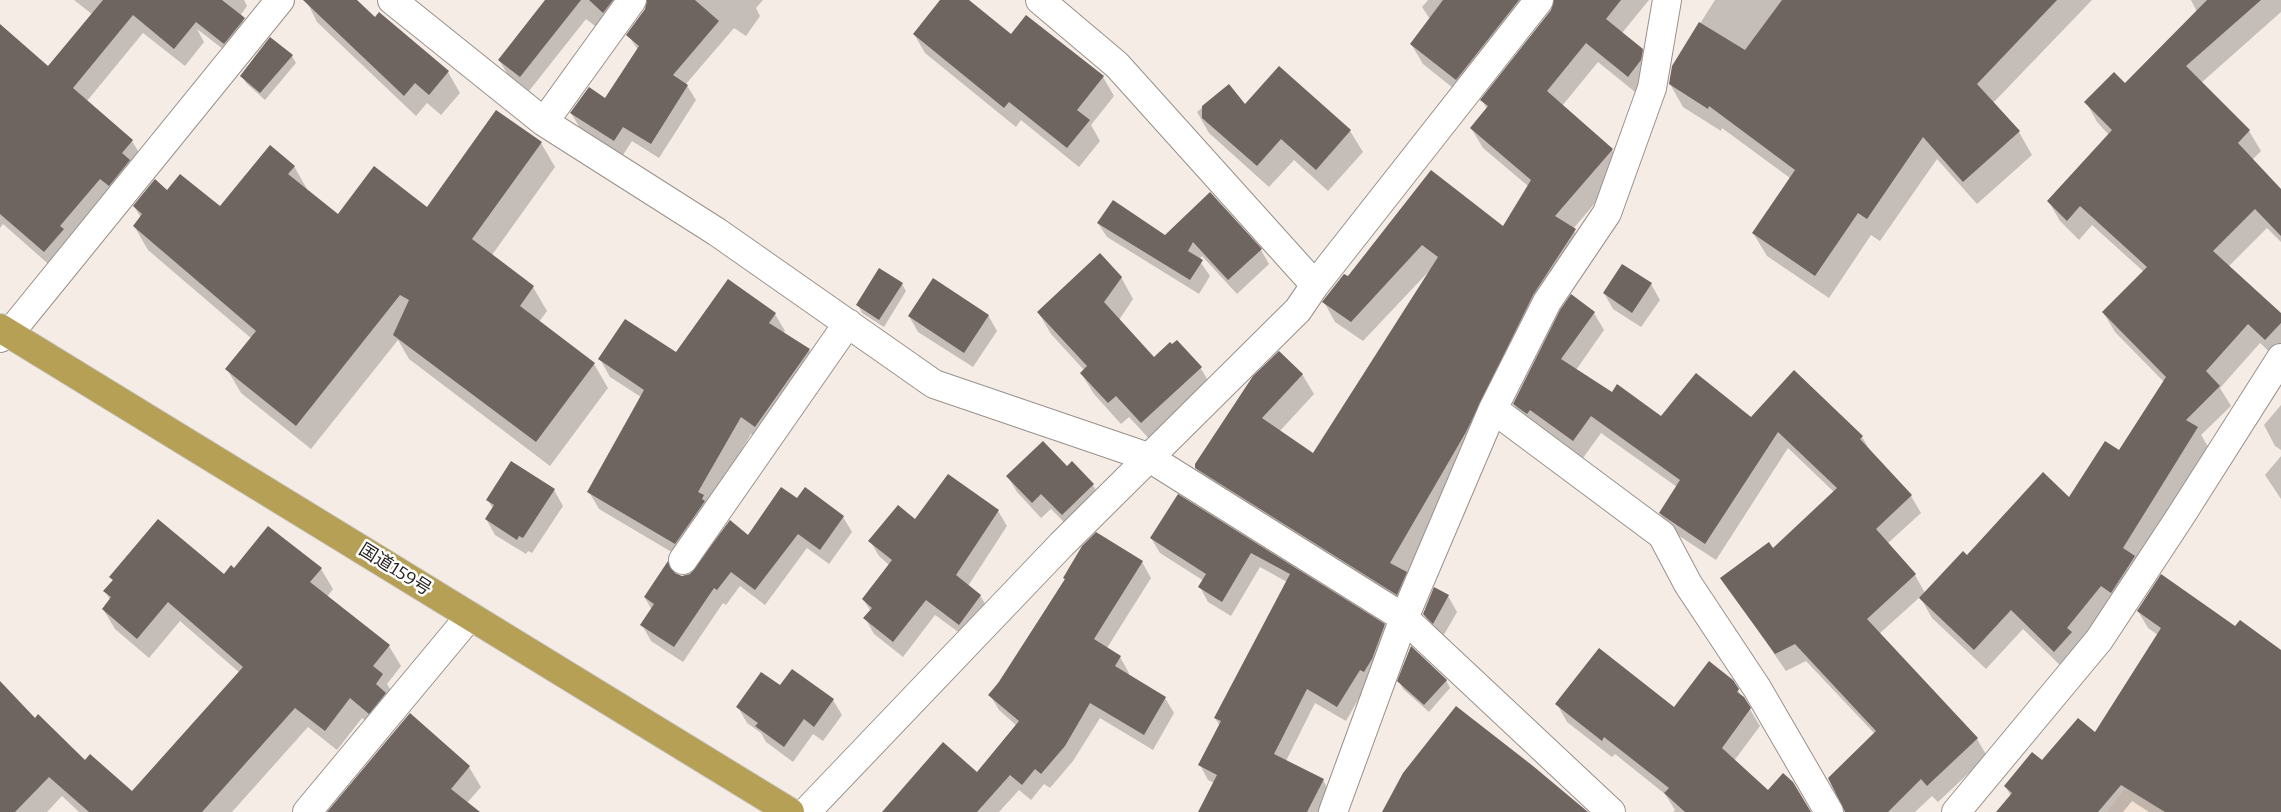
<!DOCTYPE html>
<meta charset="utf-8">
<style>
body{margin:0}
canvas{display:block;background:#f6ece6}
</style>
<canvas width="2281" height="812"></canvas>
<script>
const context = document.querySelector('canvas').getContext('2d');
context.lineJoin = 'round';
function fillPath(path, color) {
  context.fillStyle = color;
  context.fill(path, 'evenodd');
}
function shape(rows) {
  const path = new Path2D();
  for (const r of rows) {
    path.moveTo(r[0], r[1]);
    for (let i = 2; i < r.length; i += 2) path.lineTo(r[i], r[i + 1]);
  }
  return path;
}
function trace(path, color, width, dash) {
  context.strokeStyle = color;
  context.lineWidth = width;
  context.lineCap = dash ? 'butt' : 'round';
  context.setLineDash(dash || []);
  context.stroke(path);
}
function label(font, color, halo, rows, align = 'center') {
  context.font = font + ' Bitter,"Noto Sans JP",serif';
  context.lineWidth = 5;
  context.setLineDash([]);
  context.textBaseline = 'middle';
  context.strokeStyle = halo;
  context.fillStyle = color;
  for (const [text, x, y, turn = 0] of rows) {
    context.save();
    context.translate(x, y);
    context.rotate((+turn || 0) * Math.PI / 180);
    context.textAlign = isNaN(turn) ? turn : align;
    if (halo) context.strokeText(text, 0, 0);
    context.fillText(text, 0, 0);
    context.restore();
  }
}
fillPath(shape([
 [2152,754,2244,812,2107,812]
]), '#f2e2d6');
fillPath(shape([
 [74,0,244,0,247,6,240,16,252,32,232,56,197,29,204,42,185,66,143,33,87,101,132,141,143,159,54,269,3,224,0,228,0,26,49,68,93,15],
 [306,0,356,0,375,18,448,72,460,93,441,115,427,103,416,116,317,22],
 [547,0,627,0,604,33,586,19,529,91,508,75,499,60],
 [670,0,763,0,756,8,760,16,746,36,734,28,686,84,696,100,659,158,632,141,623,155,580,128,571,113,606,99,638,50,628,35],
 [942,0,967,0,1012,36,1103,77,1114,96,1091,125,1100,141,1079,167,1021,120,1016,127,925,53,914,34],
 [1428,0,1649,0,1622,33,1642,49,1654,70,1640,96,1598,62,1562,106,1612,150,1623,170,1573,229,1586,250,1477,453,1407,574,1417,593,1408,614,1208,488,1196,468,1302,374,1314,394,1279,432,1313,455,1432,268,1363,341,1335,322,1324,302,1348,278,1431,171,1503,228,1528,186,1483,148,1471,128,1487,109,1482,100,1553,10,1553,4,1545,5,1468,100,1423,64,1411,44,1430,19,1422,7],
 [1715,0,2092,0,1993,103,2019,132,2032,155,1977,204,1937,159,1880,241,1871,235,1829,298,1767,256,1753,233,1790,178,1722,128,1721,131,1683,107,1670,84,1673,66],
 [2191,0,2281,0,2281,12,2201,83,2249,131,2261,151,2252,160,2281,191,2281,242,2267,228,2228,267,2281,315,2281,355,2277,359,2260,343,2220,388,2231,406,2201,435,2209,448,2066,671,2023,629,1986,669,1932,618,1920,597,1879,634,1977,739,1987,756,1938,802,1932,796,1915,812,1846,812,1875,734,1806,661,1786,671,1722,578,1773,550,1834,492,1788,448,1716,560,1670,530,1660,513,1677,487,1601,433,1583,458,1540,426,1538,431,1524,422,1514,404,1594,313,1604,330,1576,370,1612,394,1661,418,1751,418,1862,437,1871,452,1911,496,1921,513,1887,544,1915,575,1925,593,1967,556,2069,499,2120,451,2164,382,2115,332,2103,312,2144,272,2092,225,2079,240,2060,221,2049,202,2109,135,2097,122,2086,102,2125,85,2197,12],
 [292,56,296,63,265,100,246,83,242,76],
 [1279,68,1350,131,1363,152,1328,191,1294,160,1269,187,1209,133,1197,112,1229,85,1245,106],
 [541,143,555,167,492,255,533,287,547,311,539,322,594,364,608,388,550,466,409,359,398,340,311,449,241,393,227,369,252,339,148,250,134,226,141,218,134,206,168,192,220,208,294,166,308,191,338,216,427,208],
 [1098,223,1165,236,1261,250,1269,264,1237,294,1202,256,1199,260,1210,276,1199,294,1107,237],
 [1121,277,1133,299,1119,320,1154,359,1200,367,1213,389,1154,444,1129,417,1121,424,1094,394,1081,373,1084,370,1051,334,1038,312],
 [902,284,906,291,884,327,862,313,858,305],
 [1651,284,1660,300,1641,327,1613,309,1604,293],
 [775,314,785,331,783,334,809,350,819,367,765,443,751,434,709,506,685,560,599,509,589,492,641,397,610,377,600,359,676,354],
 [988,315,997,331,973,367,918,332,909,316],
 [2281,405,2281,450,2275,446,2264,425],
 [2281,456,2281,499,2265,475],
 [1067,468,1093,485,1102,501,1071,529,1051,509,1041,518,1017,492,1008,477],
 [554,490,563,506,532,553,528,551,526,554,495,535,486,519,493,509,488,500],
 [1178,496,1384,625,1392,640,1346,721,1315,703,1286,761,1323,780,1331,795,1322,812,1200,812,1214,783,1208,780,1200,765,1220,726,1215,718,1287,582,1260,567,1231,616,1208,602,1200,587,1204,581,1160,553,1151,538],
 [797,500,843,517,852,532,829,564,807,548,765,605,740,586,726,605,723,603,683,662,651,641,642,625,652,610,645,598,674,574,681,577,690,575],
 [998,511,1007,526,968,586,980,595,989,611,968,639,935,615,903,657,874,634,865,618,871,612,863,599,889,565,879,556,870,541,916,521],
 [1142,562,1151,578,1107,648,1120,657,1129,673,1128,675,1165,698,1174,713,1153,750,1100,718,1073,761,1050,788,1044,784,1031,800,1019,790,999,812,887,812,977,774,1017,726,999,710,990,695,1065,580,1064,578],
 [321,569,333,589,327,597,389,646,401,666,387,684,394,696,381,733,362,718,337,750,308,727,232,812,79,812,62,796,47,812,0,812,0,683,35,719,85,762,132,793,240,673,180,621,149,658,115,629,103,609,110,600,105,591,113,581,111,577,224,575,234,570],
 [1435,589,1448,596,1457,612,1442,638,1433,630,1424,614],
 [2138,611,2236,627,2240,622,2281,650,2281,812,2149,812,2132,801,2123,812,1997,812,2011,796,2005,786,2042,762,2095,734,2158,635,2148,628],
 [1446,680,1450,688,1429,712,1403,689,1399,681],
 [780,687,833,700,842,715,823,741,813,734,793,762,766,742,761,733,747,723,738,707],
 [1738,690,1760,726,1734,761,1768,792,1811,812,1673,812,1675,810,1665,794,1615,754,1612,757,1567,722,1557,704,1674,709],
 [410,715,469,767,481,787,467,803,476,812,328,812]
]), '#0003');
fillPath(shape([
 [103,0,222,0,245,18,224,44,196,22,174,49,133,15,73,88,133,140,122,153,130,160,109,186,100,179,60,226,64,229,44,252,0,214,0,24,48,66],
 [303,0,357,0,375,17,379,12,449,71,429,95,415,83,404,96],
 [545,0,581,0,520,77,498,60],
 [589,0,613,0,603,13],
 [647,0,695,0,719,21,673,75,688,85,651,144,623,127,614,141,570,113,589,87,605,98,639,46,626,35,645,9],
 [940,0,969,0,1011,34,1026,15,1104,76,1077,110,1090,120,1067,148,1009,102,1004,108,913,34],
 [1443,0,1519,0,1456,80,1410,44],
 [1554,0,1621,0,1606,19,1643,49,1641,60,1628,77,1586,43,1547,91,1613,149,1555,216,1576,229,1533,295,1466,432,1390,563,1407,572,1397,595,1195,468,1195,464,1253,376,1279,351,1303,374,1262,418,1313,453,1438,257,1422,245,1351,322,1322,302,1344,274,1348,276,1431,170,1503,226,1531,180,1470,128,1488,106,1480,100,1551,10],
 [1782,0,2057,0,1977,84,2020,131,1963,182,1923,137,1867,219,1858,213,1815,276,1752,233,1795,170,1709,106,1708,109,1669,84,1672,66,1699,22,1745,50],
 [2207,0,2261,0,2186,66,2250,130,2238,143,2281,189,2281,236,2255,209,2213,251,2281,313,2281,323,2265,340,2248,324,2206,371,2220,386,2186,420,2198,427,2123,548,2135,556,2111,593,2101,586,2067,628,2072,632,2054,652,2011,610,1974,650,1919,598,1963,551,1967,555,2043,472,2069,497,2105,441,2119,450,2166,377,2102,312,2147,267,2080,206,2067,221,2047,201,2112,130,2084,102,2114,72,2125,83],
 [270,37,293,55,260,93,240,76],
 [1279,66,1351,130,1316,170,1281,139,1257,166,1202,118,1202,106,1229,84,1245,104],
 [496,110,542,142,472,239,534,286,520,306,595,363,536,442,393,335,409,300,400,295,296,426,225,369,256,331,133,226,142,214,133,206,155,179,167,190,180,174,220,206,270,145,295,166,288,174,338,214,374,166,427,207],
 [1210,192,1262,249,1228,280,1193,242,1188,251,1203,260,1190,280,1097,223,1113,200,1165,235],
 [1100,253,1122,277,1104,302,1154,357,1170,342,1172,344,1177,340,1202,367,1141,423,1116,396,1108,403,1080,373,1087,366,1037,312],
 [1622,264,1652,283,1632,313,1603,293],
 [879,268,903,283,879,320,856,305],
 [933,278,989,315,964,353,908,316],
 [728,279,776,313,769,323,810,349,755,427,741,417,698,492,704,495,702,499,705,501,675,544,587,492,644,390,598,359,625,319,676,352],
 [1571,294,1595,312,1561,359,1612,392,1617,384,1661,416,1696,373,1751,417,1794,370,1863,436,1860,439,1912,495,1876,529,1916,574,1867,619,1978,738,1927,786,1921,779,1888,812,1845,812,1828,778,1876,731,1795,644,1775,654,1720,578,1769,542,1773,548,1837,488,1778,432,1705,544,1659,513,1680,480,1591,416,1573,441,1530,410,1527,414,1513,404,1560,310],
 [1043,441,1067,466,1072,461,1094,484,1062,515,1041,494,1032,503,1006,476],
 [511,461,555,489,523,538,519,536,517,540,485,519,494,505,486,500],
 [948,474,999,510,956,575,981,595,959,625,926,600,893,642,863,618,872,608,862,599,892,560,868,541,898,505,915,519],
 [781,487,797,498,805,487,844,516,820,550,798,534,755,590,731,572,717,590,714,588,674,647,640,625,654,604,644,597,668,561,675,573,682,576,690,574,730,520,748,535],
 [1178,494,1385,624,1372,659,1364,672,1360,670,1337,707,1307,689,1274,754,1324,779,1307,812,1198,812,1217,775,1198,765,1221,721,1214,718,1290,574,1251,553,1222,602,1198,587,1206,574,1150,538],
 [158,519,224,574,231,565,234,568,268,526,322,568,310,582,390,645,373,666,383,674,376,684,386,693,369,714,350,698,325,731,295,708,202,812,89,812,49,777,15,812,0,812,0,681,35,718,38,714,85,760,90,754,132,791,243,667,168,602,137,639,102,609,111,597,103,591,113,580,109,577],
 [1096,532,1143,561,1094,639,1121,656,1115,666,1166,697,1144,735,1090,703,1065,746,1041,774,1035,769,1022,785,1010,775,977,812,882,812,943,742,977,772,1019,721,988,695,999,682,1065,579,1063,578,1082,546],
 [2161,574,2235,626,2240,620,2281,650,2281,812,2165,812,2121,785,2098,812,1996,812,2012,793,2004,786,2032,752,2042,760,2078,718,2095,732,2161,628,2137,611],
 [1434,587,1449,595,1433,624,1423,614],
 [1411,646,1447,680,1424,705,1397,681],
 [1599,648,1674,707,1709,661,1733,680,1739,689,1737,692,1744,697,1751,708,1722,748,1768,790,1783,773,1793,782,1811,812,1685,812,1664,793,1669,788,1604,737,1602,741,1555,704],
 [792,669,834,699,814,727,804,719,784,747,755,726,758,723,736,707,761,672,780,685],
 [1456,706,1533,766,1588,812,1382,812,1403,773],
 [410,713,470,766,451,789,480,812,327,812]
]), '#6e6460');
const minor = shape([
 [392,0,544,122,717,232,934,384,1148,457,1404,618,1611,812],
 [1040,0,1117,65,1315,285],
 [544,122,632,0],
 [0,338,9,334,280,0],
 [1493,409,1662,535,1688,584,1757,688,1829,812],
 [683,560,848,323],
 [307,812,470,616],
 [806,812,1061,545,1298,310,1315,285,1539,0],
 [1333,812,1404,618,1493,409,1547,302,1607,213,1652,88,1667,0],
 [1956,812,2099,640,2180,517,2281,358]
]);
const trunk = shape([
 [0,328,790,812]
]);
trace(minor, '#99918b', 30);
trace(trunk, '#cbcaca', 30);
trace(minor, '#fff', 28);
trace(trunk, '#b6a056', 28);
label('18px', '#282422', '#fff', [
 ["国道159号",395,570,32]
]);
</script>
